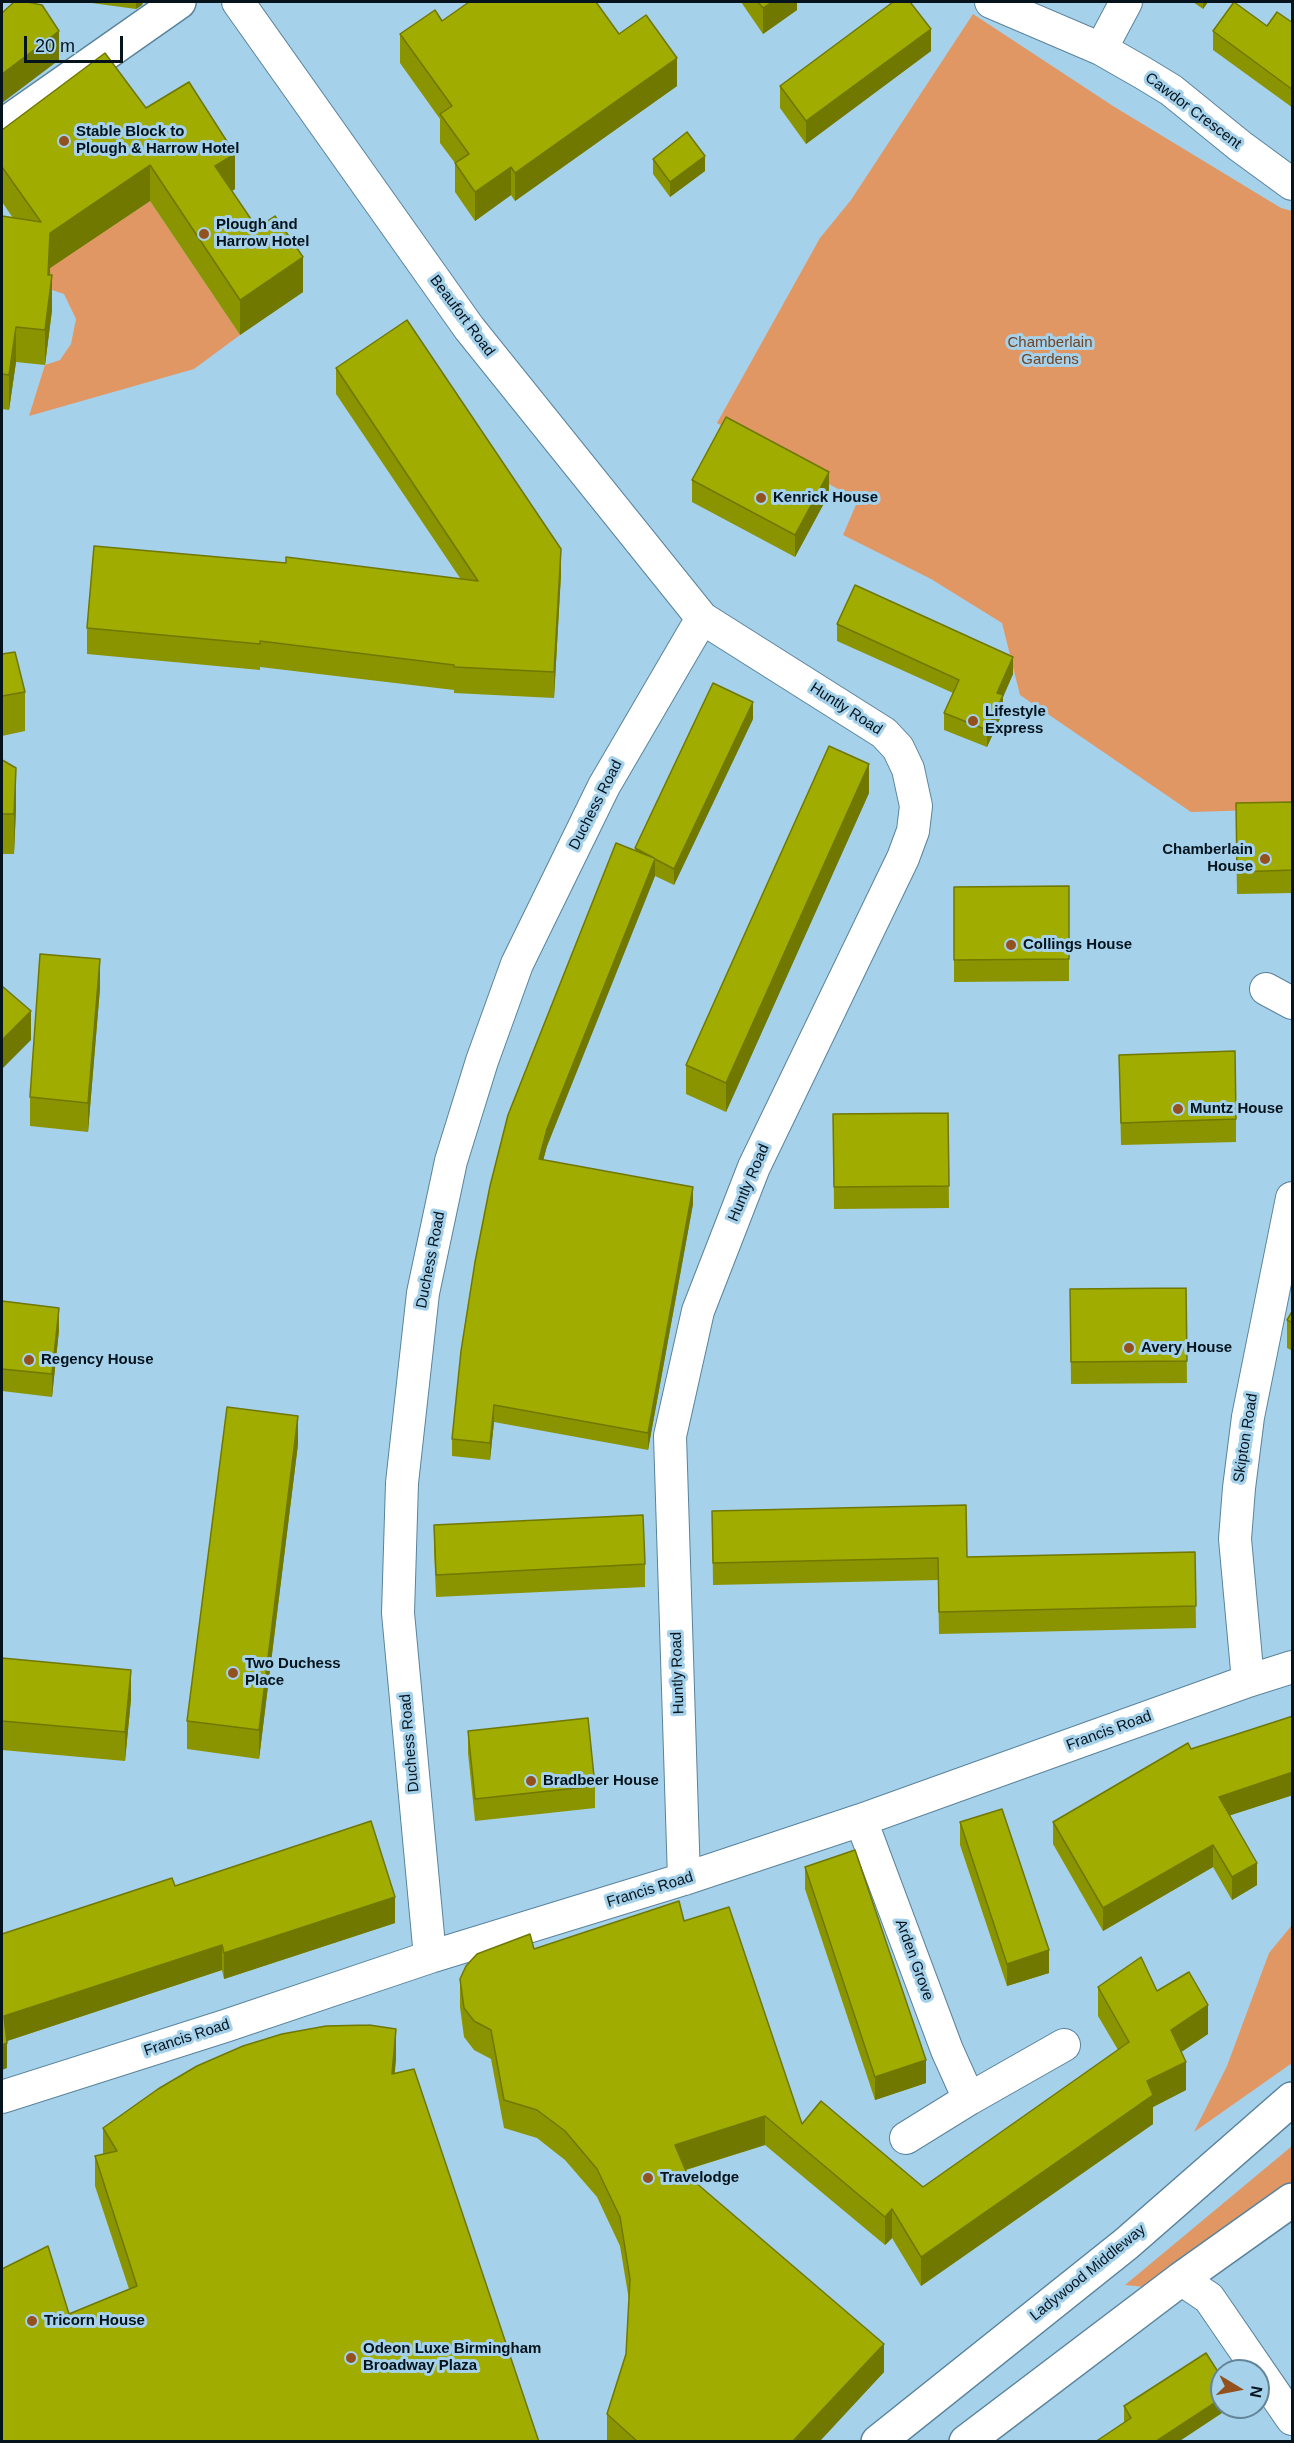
<!DOCTYPE html>
<style>
body{margin:0}
#map{position:relative;width:1294px;height:2443px;overflow:hidden;background:#a5d1eb;font-family:Helvetica,sans-serif}
canvas{display:block}
.frame{position:absolute;inset:0;border:3px solid #04131c;pointer-events:none}
.north{position:absolute;left:1210px;top:2359px;width:60px;height:60px;box-sizing:border-box;background:#a5d1eb;border:2px solid #658598;border-radius:50%;rotate:100deg;font-size:16px;font-weight:700;line-height:24px;text-align:center;color:#04131c}
.north::after{content:'';display:block;margin:auto;width:21px;height:27px;background:#93511e;clip-path:polygon(50% 0,100% 100%,50% 72%,0 100%)}
.scale{position:absolute;left:24px;top:36px;width:99px;height:27px;box-sizing:border-box;border:3px solid #04131c;border-top:0;padding-left:8px;font-size:18px;line-height:21px;white-space:nowrap;color:#04131c;-webkit-text-stroke:4px #a5d1eb;paint-order:stroke}
</style>
<div id="map">
<canvas width="1294" height="2443"></canvas>
<div class="frame"></div>
<div class="north">N</div>
<div class="scale">20 m</div>
</div>
<script>
const context = document.querySelector('canvas').getContext('2d');
context.lineJoin = 'round';
function fillPath(path, color) {
  context.fillStyle = color;
  context.fill(path, 'evenodd');
}
function shape(rows) {
  const path = new Path2D();
  for (const r of rows) {
    path.moveTo(r[0], r[1]);
    for (let i = 2; i < r.length; i += 2) path.lineTo(r[i], r[i + 1]);
  }
  return path;
}
function trace(path, color, width, dash) {
  context.strokeStyle = color;
  context.lineWidth = width;
  context.lineCap = dash ? 'butt' : 'round';
  context.setLineDash(dash || []);
  context.stroke(path);
}
function label(font, color, halo, rows, align = 'center') {
  context.font = font + ' Helvetica,sans-serif';
  context.lineWidth = 6;
  context.setLineDash([]);
  context.textBaseline = 'middle';
  context.strokeStyle = halo;
  context.fillStyle = color;
  for (const [text, x, y, turn = 0] of rows) {
    context.save();
    context.translate(x, y);
    context.rotate((+turn || 0) * Math.PI / 180);
    context.textAlign = isNaN(turn) ? turn : align;
    if (halo) context.strokeText(text, 0, 0);
    context.fillText(text, 0, 0);
    context.restore();
  }
}
fillPath(shape([
 [973,14,1113,106,1281,208,1292,211,1292,809,1191,812,1020,695,1002,623,931,579,843,535,858,500,717,423,820,238,851,200],
 [150,201,240,335,194,369,29,416,45,365,60,360,71,344,76,319,64,294,49,289,50,262,69,255],
 [1292,1925,1292,2063,1194,2132,1227,2066,1269,1953],
 [1292,2146,1292,2185,1155,2288,1125,2285]
]), '#e09764');
const street = shape([
 [238,2,469,328,702,618,884,733,898,748,908,769,916,806,913,831,903,858,754,1167,698,1311,670,1436,684,1879],
 [991,2,1101,49,1143,73,1171,90,1240,146,1292,184],
 [1101,49,1126,2],
 [1266,989,1292,1003],
 [1248,1681,1235,1539,1239,1488,1248,1417,1292,1198],
 [861,1820,947,2050,969,2099],
 [430,1957,398,1613,402,1483,423,1293,451,1161,482,1061,517,964,604,786,702,618],
 [2,2097,225,2026,430,1957,684,1879,861,1820,1248,1681,1292,1667],
 [906,2138,969,2099,1064,2045],
 [1181,2279,1209,2298,1292,2419]
]);
const secondary = shape([
 [2,126,179,2]
]);
const highway = shape([
 [878,2442,1126,2244,1292,2099],
 [966,2442,1181,2279,1292,2200]
]);
trace(street, '#5a839b', 34);
trace(secondary, '#5a839b', 36);
trace(highway, '#5a839b', 36);
trace(street, '#fff', 32);
trace(secondary, '#fff', 33);
trace(highway, '#fff', 33);
fillPath(shape([
 [84,2,143,2,142,5,136,9],
 [741,2,797,2,797,10,763,34],
 [1193,2,1208,2,1203,9],
 [442,21,619,34,677,86,515,201,511,195,475,221,455,192,455,163,440,143,440,119,400,63,400,34],
 [1293,23,1293,108,1213,50,1213,31],
 [931,51,806,144,780,108,780,86],
 [146,108,235,189,231,191,257,228,303,292,240,335,150,201,50,268,52,310,45,365,16,362,9,410,2,409,2,216,13,218,2,202,2,130],
 [653,159,705,171,670,197,653,174],
 [336,368,561,574,554,698,454,693,454,690,260,667,260,670,87,654,87,628,460,578,336,394],
 [692,480,829,494,795,557,692,502],
 [837,624,1013,674,1003,697,1003,712,987,747,944,730,944,713,953,693,837,641],
 [2,654,25,692,25,731,2,736],
 [753,719,674,885,655,876,547,1146,543,1160,693,1204,648,1450,494,1422,490,1460,452,1456,452,1439,635,850,635,848],
 [2,760,16,808,14,854,2,854],
 [869,793,726,1112,686,1094,686,1065],
 [1293,802,1293,893,1237,894,1236,826],
 [1069,886,1069,981,954,982,954,887],
 [100,988,88,1132,30,1126,30,1097],
 [1119,1055,1236,1119,1236,1142,1121,1145],
 [948,1113,949,1208,834,1209,833,1114],
 [1186,1288,1187,1383,1071,1384,1070,1289],
 [2,1301,59,1330,52,1397,2,1391],
 [1293,1310,1293,1351,1287,1348,1287,1320],
 [298,1444,259,1759,187,1749,187,1721],
 [712,1511,967,1557,1195,1552,1196,1628,939,1634,938,1580,713,1585],
 [434,1525,645,1564,645,1587,436,1597,434,1547],
 [2,1658,131,1699,125,1761,2,1750],
 [1293,1716,1293,1795,1230,1815,1257,1885,1232,1900,1213,1867,1103,1931,1053,1844,1053,1822,1191,1749],
 [468,1731,595,1786,595,1808,475,1821,468,1753],
 [960,1822,1049,1973,1007,1986,960,1845],
 [805,1867,926,2083,875,2100,805,1889],
 [175,1886,395,1923,224,1979,222,1970,7,2041,7,2068,2,1934],
 [684,1921,802,2124,923,2187,1118,2050,1098,2016,1098,1987,1157,1991,1208,2034,1181,2052,1186,2090,1153,2107,1153,2124,921,2286,892,2238,885,2245,765,2145,686,2170,688,2176,884,2372,819,2442,607,2442,607,2414,626,2354,629,2300,620,2246,597,2197,565,2160,537,2138,504,2128,491,2059,474,2050,464,2037,460,2007,460,1979,534,1949],
 [396,2059,394,2073,539,2442,69,2314,129,2289,95,2186,95,2156,103,2154,103,2128],
 [1124,2406,1222,2407,1231,2407,1178,2442,1095,2442,1124,2422]
]), '#8a9400');
fillPath(shape([
 [136,2,143,2,142,5,136,9],
 [772,2,797,2,797,10,763,34,763,8],
 [1203,2,1208,2,1203,9],
 [931,29,931,51,806,144,806,121],
 [59,31,59,60,2,103,2,74],
 [677,58,677,86,515,201,515,173],
 [235,154,235,189,215,202,215,166],
 [705,156,705,171,670,197,670,182],
 [150,165,150,201,50,268,48,305,52,275,52,310,45,365,45,330,50,233],
 [511,167,511,195,475,221,475,192],
 [303,257,303,292,240,335,240,300],
 [16,327,16,362,9,410,9,375],
 [829,472,829,494,795,557,795,535],
 [561,549,561,574,554,698,554,672],
 [1013,657,1013,674,1003,697,1003,712,987,747,987,730,997,693],
 [753,702,753,719,674,885,674,869],
 [869,764,869,793,726,1112,726,1083],
 [16,768,16,808,14,854,14,814],
 [655,859,655,876,547,1146,539,1176,539,1159,547,1129],
 [100,959,100,988,88,1132,88,1103],
 [31,1011,31,1040,2,1069,2,1040],
 [693,1187,693,1204,648,1450,648,1433],
 [59,1308,59,1330,52,1397,52,1374],
 [494,1405,494,1422,490,1460,490,1443],
 [298,1416,298,1444,259,1759,259,1730],
 [131,1670,131,1699,125,1761,125,1732],
 [1293,1772,1293,1795,1219,1819,1219,1797],
 [1213,1845,1213,1867,1103,1931,1103,1908],
 [1257,1863,1257,1885,1232,1900,1232,1877],
 [395,1897,395,1923,224,1979,224,1953],
 [222,1945,222,1970,4,2042,4,2016],
 [1049,1950,1049,1973,1007,1986,1007,1964],
 [1208,2005,1208,2034,1171,2059,1171,2030],
 [396,2029,396,2059,392,2104,392,2074],
 [7,2043,7,2068,2,2070,2,2045],
 [926,2060,926,2083,875,2100,875,2077],
 [1186,2062,1186,2090,1153,2107,1153,2124,921,2286,921,2257,1147,2081],
 [765,2116,765,2145,675,2173,675,2145],
 [892,2209,892,2238,885,2245,885,2217],
 [884,2344,884,2372,819,2442,792,2442],
 [1222,2398,1222,2407,1231,2407,1178,2442,1155,2442]
]), '#707800');
const building = shape([
 [14,2,27,2,42,5,59,31,2,74,2,13,14,2],
 [469,2,596,2,619,34,646,15,677,58,515,173,511,167,475,192,455,163,469,154,440,114,452,106,400,34,435,10,442,21,469,2],
 [758,2,772,2,763,8,758,2],
 [893,2,910,2,931,29,806,121,780,86,893,2],
 [1234,2,1267,26,1277,12,1293,23,1293,90,1213,31,1234,2],
 [105,53,146,108,189,82,235,154,215,166,257,228,275,216,303,257,240,300,150,165,50,233,48,275,52,275,45,330,16,327,9,375,2,374,2,216,41,222,2,167,2,130,105,53],
 [687,132,705,156,670,182,653,159,687,132],
 [407,320,561,549,554,672,454,667,454,665,260,641,260,644,87,628,94,546,286,563,286,557,478,581,336,368,407,320],
 [726,417,829,472,795,535,692,480,726,417],
 [855,585,1013,657,997,693,1003,695,987,730,944,713,959,680,837,624,855,585],
 [15,652,25,692,2,696,2,654,15,652],
 [713,683,753,702,674,869,655,859,547,1129,539,1159,693,1187,648,1433,494,1405,490,1443,452,1439,461,1351,475,1262,490,1186,508,1115,616,843,654,858,635,848,713,683],
 [829,746,869,764,726,1083,686,1065,829,746],
 [2,760,4,761,16,768,14,814,2,814,2,760],
 [1293,802,1293,870,1237,872,1236,803,1293,802],
 [1069,886,1069,959,954,960,954,887,1069,886],
 [40,954,100,959,88,1103,30,1097,40,954],
 [2,986,31,1011,2,1040,2,986],
 [1235,1051,1236,1119,1121,1123,1119,1055,1235,1051],
 [948,1113,949,1186,834,1187,833,1114,948,1113],
 [1186,1288,1187,1361,1071,1362,1070,1289,1186,1288],
 [2,1301,59,1308,52,1374,2,1369,2,1301],
 [1293,1310,1293,1323,1287,1320,1293,1310],
 [227,1407,298,1416,259,1730,187,1721,227,1407],
 [966,1505,967,1557,1195,1552,1196,1606,939,1612,938,1558,713,1563,712,1511,966,1505],
 [643,1515,645,1564,436,1575,434,1525,643,1515],
 [2,1658,131,1670,125,1732,2,1721,2,1658],
 [1293,1716,1293,1772,1219,1797,1257,1863,1232,1877,1213,1845,1103,1908,1053,1822,1188,1743,1191,1749,1293,1716],
 [588,1718,595,1786,475,1799,468,1731,588,1718],
 [1002,1809,1049,1950,1007,1964,960,1822,1002,1809],
 [371,1821,395,1897,224,1953,222,1945,4,2016,7,2043,2,2045,2,1934,172,1878,175,1886,371,1821],
 [855,1850,926,2060,875,2077,805,1867,855,1850],
 [679,1901,684,1921,729,1907,802,2124,821,2101,923,2187,1129,2042,1098,1987,1141,1957,1157,1991,1189,1972,1208,2005,1171,2030,1186,2062,1147,2081,1153,2095,921,2257,892,2209,885,2217,765,2116,675,2145,688,2176,884,2344,792,2442,638,2442,607,2414,626,2354,630,2279,620,2217,597,2169,565,2131,537,2110,504,2100,491,2030,474,2021,464,2008,460,1979,466,1966,477,1954,530,1934,534,1949,679,1901],
 [369,2025,396,2029,392,2074,414,2069,539,2442,2,2442,2,2269,48,2246,69,2314,137,2286,95,2156,117,2151,103,2128,158,2089,197,2066,243,2046,282,2034,326,2026,369,2025],
 [1206,2353,1222,2378,1222,2398,1155,2442,1095,2442,1131,2418,1124,2406,1206,2353]
]);
fillPath(building, '#a0ac00');
trace(building, '#707800', 1.5);
for (const [x, y, r, color] of [
 [64,141,6,"#93511e"],
 [204,234,6,"#93511e"],
 [761,498,6,"#93511e"],
 [973,721,6,"#93511e"],
 [1265,859,6,"#93511e"],
 [1011,945,6,"#93511e"],
 [1178,1109,6,"#93511e"],
 [1129,1348,6,"#93511e"],
 [29,1360,6,"#93511e"],
 [233,1673,6,"#93511e"],
 [531,1781,6,"#93511e"],
 [648,2178,6,"#93511e"],
 [32,2321,6,"#93511e"],
 [351,2358,6,"#93511e"]
]) {
  const dot = new Path2D();
  dot.arc(x, y, r, 0, 2 * Math.PI);
  context.fillStyle = color;
  context.fill(dot);
  trace(dot, '#a5d1eb', 2);
}
label('15px', '#04131c', '#a5d1eb', [
 ["Cawdor Crescent",1193,111,37],
 ["Beaufort Road",462,316,53],
 ["Huntly Road",846,709,33],
 ["Duchess Road",596,805,-63],
 ["Huntly Road",749,1183,-67],
 ["Duchess Road",431,1260,-79],
 ["Skipton Road",1246,1438,-81],
 ["Huntly Road",678,1673,-92],
 ["Francis Road",1109,1731,-20],
 ["Duchess Road",410,1743,-95],
 ["Francis Road",650,1890,-17],
 ["Arden Grove",914,1960,70],
 ["Francis Road",187,2038,-18],
 ["Ladywood Middleway",1088,2273,-39]
]);
label('bold 15px', '#04131c', '#a5d1eb', [
 ["Stable Block to",76,132],
 ["Plough & Harrow Hotel",76,149],
 ["Plough and",216,225],
 ["Harrow Hotel",216,242],
 ["Kenrick House",773,498],
 ["Lifestyle",985,712],
 ["Express",985,729],
 ["Chamberlain",1253,850,"right"],
 ["House",1253,867,"right"],
 ["Collings House",1023,945],
 ["Muntz House",1190,1109],
 ["Avery House",1141,1348],
 ["Regency House",41,1360],
 ["Two Duchess",245,1664],
 ["Place",245,1681],
 ["Bradbeer House",543,1781],
 ["Travelodge",660,2178],
 ["Tricorn House",44,2321],
 ["Odeon Luxe Birmingham",363,2349],
 ["Broadway Plaza",363,2366]
], 'left');
label('15px', '#714424', '#a5d1eb', [
 ["Chamberlain",1050,343],
 ["Gardens",1050,360]
]);
</script>
